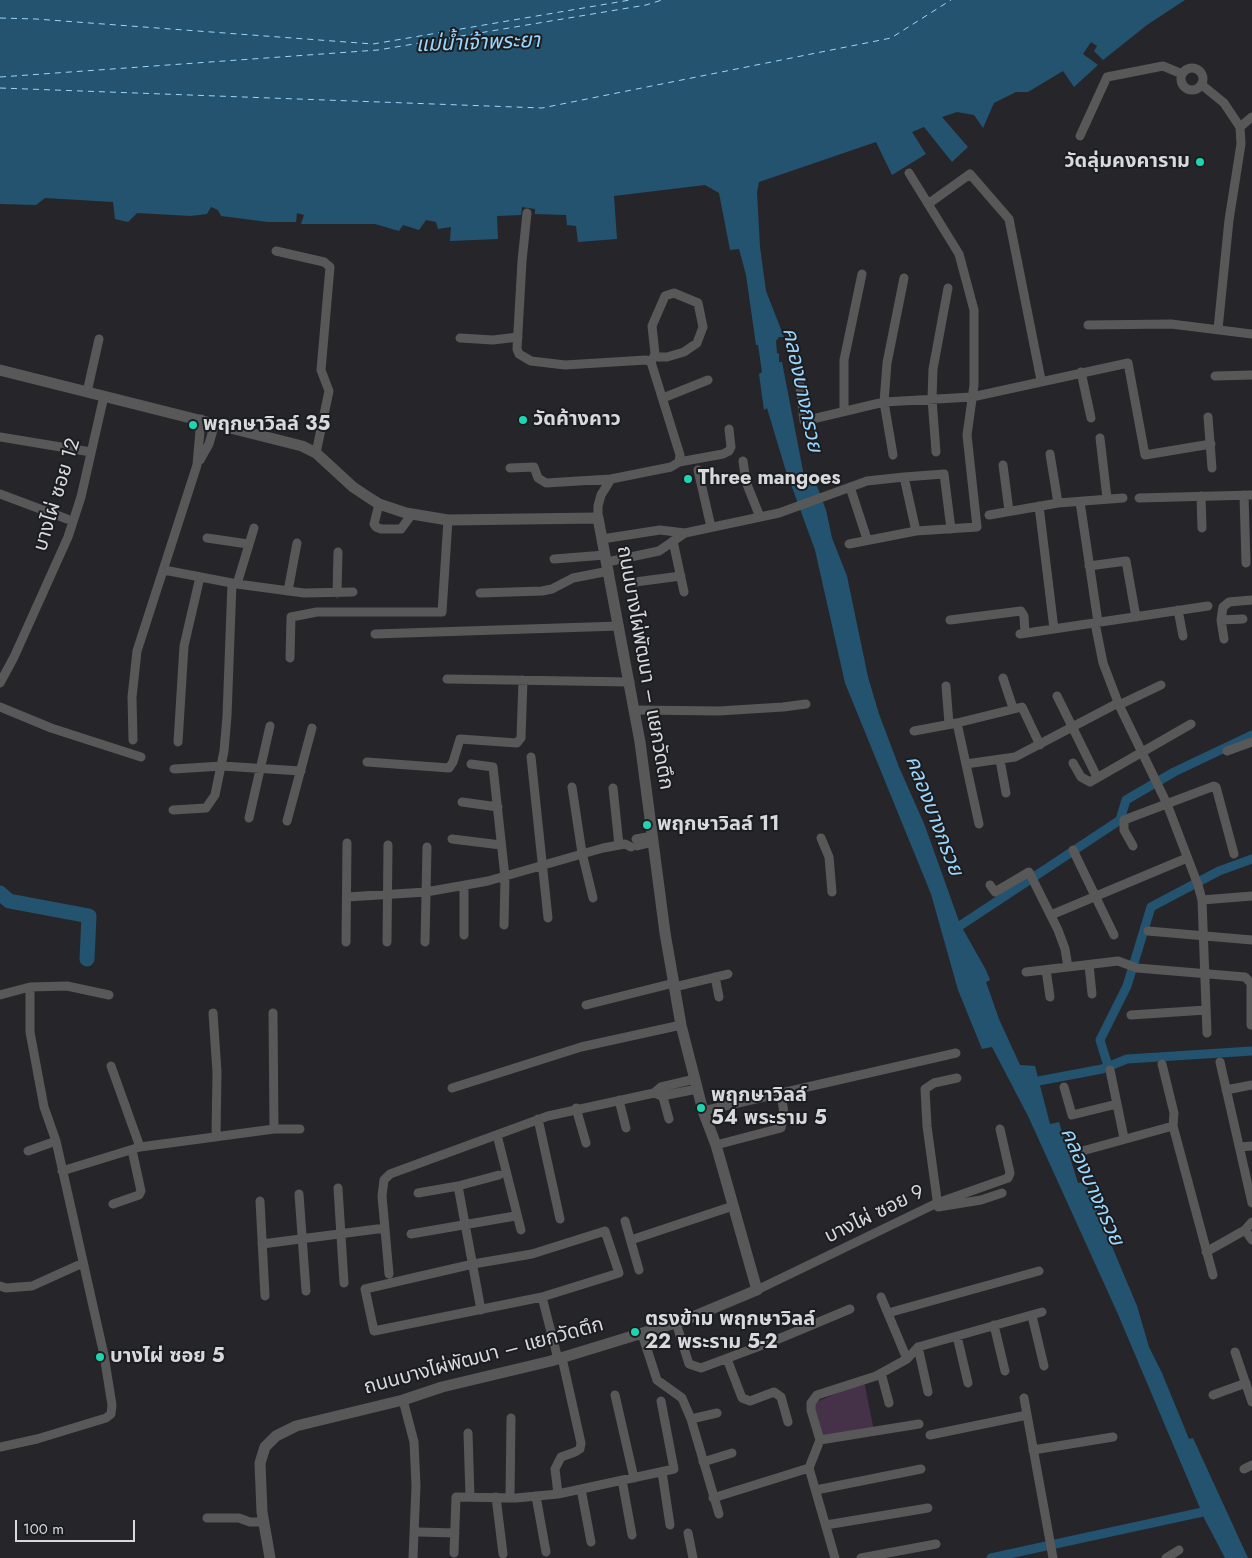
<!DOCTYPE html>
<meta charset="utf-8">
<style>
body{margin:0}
#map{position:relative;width:1252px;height:1558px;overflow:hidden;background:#26262a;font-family:Jost,sans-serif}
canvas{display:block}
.scale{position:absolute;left:15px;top:1520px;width:120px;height:22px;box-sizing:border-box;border:2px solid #d8d9db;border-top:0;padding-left:6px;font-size:15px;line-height:18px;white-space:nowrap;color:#d8d9db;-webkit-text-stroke:4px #1c1d20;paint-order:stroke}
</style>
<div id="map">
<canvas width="1252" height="1558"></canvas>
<div class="scale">100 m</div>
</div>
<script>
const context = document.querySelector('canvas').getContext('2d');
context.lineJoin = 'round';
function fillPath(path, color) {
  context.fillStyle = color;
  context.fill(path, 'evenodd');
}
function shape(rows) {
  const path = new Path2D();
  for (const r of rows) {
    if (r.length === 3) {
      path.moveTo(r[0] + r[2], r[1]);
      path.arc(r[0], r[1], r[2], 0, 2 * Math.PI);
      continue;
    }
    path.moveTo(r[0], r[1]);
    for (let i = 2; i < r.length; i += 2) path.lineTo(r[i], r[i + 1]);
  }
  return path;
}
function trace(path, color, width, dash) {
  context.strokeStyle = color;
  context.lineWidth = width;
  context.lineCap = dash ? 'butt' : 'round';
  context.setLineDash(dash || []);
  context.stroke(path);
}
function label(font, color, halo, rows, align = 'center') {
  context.font = font + ' Jost,"Noto Sans Thai",sans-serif';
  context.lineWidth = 4;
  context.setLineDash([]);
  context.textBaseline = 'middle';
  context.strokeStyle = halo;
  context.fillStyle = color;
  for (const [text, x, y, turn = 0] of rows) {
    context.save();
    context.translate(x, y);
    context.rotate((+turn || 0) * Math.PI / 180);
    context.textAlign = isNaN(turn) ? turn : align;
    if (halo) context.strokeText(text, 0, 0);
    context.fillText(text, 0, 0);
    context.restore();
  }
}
fillPath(shape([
 [864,1381,874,1431,820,1440,812,1404]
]), '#453249');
fillPath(shape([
 [0,0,1185,0,1147,25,1103,60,1094,51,1097,46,1091,42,1083,54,1098,65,1074,87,1063,71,1028,92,1016,92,994,103,983,128,974,115,957,112,942,117,968,147,952,162,924,127,912,132,926,154,892,175,876,142,759,182,757,192,760,247,766,291,784,337,779,337,776,341,777,353,779,354,779,362,782,362,804,476,807,478,814,478,826,510,832,538,847,576,868,677,879,714,899,767,925,826,960,924,986,970,990,980,986,982,999,1019,1020,1065,1035,1066,1050,1124,1059,1122,1078,1183,1085,1182,1137,1306,1149,1347,1162,1373,1189,1439,1193,1438,1248,1558,1225,1558,1205,1520,1117,1312,1028,1116,992,1047,982,1049,958,990,931,894,845,683,815,550,785,468,767,408,764,410,759,374,762,372,758,345,756,345,746,275,739,249,730,250,719,193,705,185,614,196,617,239,578,242,576,226,567,225,566,215,535,214,535,209,522,207,521,215,497,216,498,239,450,241,451,227,438,229,436,222,426,220,419,230,403,225,399,231,375,224,301,224,304,215,297,213,296,222,268,222,221,216,218,210,211,207,207,214,191,216,137,213,128,222,115,219,113,202,45,198,36,205,0,204]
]), '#23536f');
trace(shape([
 [952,931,1120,820,1126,800,1174,772,1252,735],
 [1108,1066,1100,1040,1127,986,1151,907,1219,871,1252,859],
 [1028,1083,1102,1069,1127,1059,1252,1051],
 [991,1558,1212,1510]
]), '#23536f', 9);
trace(shape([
 [0,893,9,901,89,916,87,959]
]), '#23536f', 15);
trace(shape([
 [0,18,36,19,373,44,630,0],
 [0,77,378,50,646,5,662,0],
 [0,88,542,108,891,38,951,0]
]), '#9bd6fc', 1, [6, 5]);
trace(shape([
 [1192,79,11],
 [1202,85,1224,103,1240,127,1241,144,1229,220,1218,329],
 [1240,127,1252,117],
 [1080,136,1107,77,1163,66,1182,74],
 [928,204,970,174,1009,219,1041,380],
 [527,213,522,261,517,349,519,354,531,361,565,365,646,360,651,362],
 [276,251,324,262,330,267,321,370,329,391,316,453],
 [1088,325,1171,324,1252,334],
 [460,338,493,340,518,337],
 [651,362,655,354,652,326,665,296,674,293,698,303,703,327,697,343,684,352,667,357,655,357],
 [651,362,680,455,679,462],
 [798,369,804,421,884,402,972,397,1128,363,1145,455,1211,444],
 [1081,372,1091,418],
 [1215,376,1252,375],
 [87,392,99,339],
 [663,398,708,380],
 [844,411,844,360,862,274],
 [1208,417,1212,468],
 [0,437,91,452],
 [1100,438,1107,498],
 [936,452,932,399,933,369,948,288],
 [1050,454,1058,503],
 [893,455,884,402,887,363,904,278],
 [200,460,209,444,215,423],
 [743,461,746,482,760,517],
 [1003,465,1009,511],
 [510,468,534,467,538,478,546,483,611,479],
 [698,470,711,527],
 [904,477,944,474,951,529],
 [850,487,867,539],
 [0,494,67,519],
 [1244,495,1246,563],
 [1201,496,1202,528],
 [1139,498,1252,495],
 [1080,502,1098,622],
 [379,504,374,524,376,527,381,529,401,529,412,514],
 [1039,506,1054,629],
 [989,515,1058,503,1123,498],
 [598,518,598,506,601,495,611,479,671,467,679,462,723,454,729,451,731,447,729,429],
 [685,533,779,513,867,481,904,477,916,531],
 [207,538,248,544],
 [602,539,660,530,685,533,659,551,607,562],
 [673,541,684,592],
 [849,544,916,531,977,527,967,435,974,385,974,310,959,254,909,173],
 [554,559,605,555],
 [1089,566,1126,561,1136,617],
 [164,570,237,584,304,593,353,592],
 [635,582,681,576],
 [237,584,254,528],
 [288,591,297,543],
 [337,593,338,552],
 [480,593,542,591,552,589,573,578,609,571],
 [1178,610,1183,636],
 [950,620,1021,611,1024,616,1025,633],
 [1221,620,1243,619],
 [1095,623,1103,663,1119,705,1167,804,1198,885,1202,900,1207,1033],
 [375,634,619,626],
 [1020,634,1208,606],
 [1224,639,1221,620,1223,607,1229,602,1252,600],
 [290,658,291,617,317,612,442,612,448,520],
 [1003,678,1013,708],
 [447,679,630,682],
 [0,683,14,657,68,537,81,497,104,396],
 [946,686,949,724],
 [1057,696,1097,777],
 [1119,705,1161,685],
 [0,707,51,728,141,757],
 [634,710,719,711,783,707,806,704],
 [914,731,957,723],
 [133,740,132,697,137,651,197,465,201,419],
 [178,742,184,646,200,577],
 [1227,751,1252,742],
 [531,757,548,918],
 [1000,760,1006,793],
 [367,762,449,768,453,762,460,739,517,743,521,738,523,680],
 [1073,763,1081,777,1090,782,1191,724],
 [471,764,493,767,505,877,504,925],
 [966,764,1015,757,1118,703],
 [174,769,222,766,301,771],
 [572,787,582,853,593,898],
 [613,788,619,845],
 [462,802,498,807],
 [173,810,206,808,215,795,224,751,227,716,232,583],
 [249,818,270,726],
 [287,821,312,728],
 [979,824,957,723,1022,707,1040,745],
 [821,838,829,857,832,892],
 [452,839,501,845],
 [636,839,653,836],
 [637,846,653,842],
 [1133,846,1124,830,1124,820,1214,786,1216,787,1234,854],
 [1073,850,1114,935],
 [990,885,995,892,1029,872,1058,930,1065,949,1068,967],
 [464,886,464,935],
 [347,897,426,892,488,881,603,848,625,844,631,847],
 [1202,900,1252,896],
 [1051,915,1187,858],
 [1148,931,1252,940],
 [346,942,347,843],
 [387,942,388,845],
 [425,942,427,847],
 [1089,965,1092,994],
 [1046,970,1050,997],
 [1026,972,1118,961,1137,968,1245,977,1251,983,1251,1025],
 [715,977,719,997],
 [30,987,67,986,109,995],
 [674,987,728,974],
 [0,995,30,987,30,1032,44,1107,56,1141,104,1355,112,1405,111,1414,106,1418,37,1439,0,1447],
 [586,1005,674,983],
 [213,1013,217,1072,216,1137],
 [273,1013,274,1129],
 [1131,1015,1206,1010],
 [1220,1062,1252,1203],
 [1162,1064,1174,1113,1173,1126,1213,1275],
 [111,1066,140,1147],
 [1110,1070,1124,1138],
 [957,1078,934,1083,925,1089,927,1126,938,1207,981,1200,1002,1193],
 [1064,1087,1072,1115,1117,1104],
 [452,1088,581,1047,681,1025],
 [661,1090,669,1119],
 [1226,1090,1252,1085],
 [654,1093,662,1096,697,1089],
 [619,1100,626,1128],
 [576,1108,586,1143],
 [703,1111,956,1053],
 [538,1119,560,1219],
 [497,1135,521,1230],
 [716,1145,781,1128,784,1113,781,1094],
 [1240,1147,1252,1146],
 [28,1151,56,1141],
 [1075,1153,1173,1126],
 [62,1171,140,1147,274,1129,300,1129],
 [458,1186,499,1175],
 [338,1188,344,1283],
 [418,1193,458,1186,481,1310],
 [299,1194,306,1291],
 [260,1201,265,1296],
 [113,1204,139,1195,141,1191,132,1150],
 [625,1221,639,1270],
 [1245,1230,1252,1240],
 [605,1231,619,1273,542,1297,374,1331,365,1289,473,1264,532,1254,605,1231],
 [411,1234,515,1216],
 [631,1240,733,1206],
 [262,1244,385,1228],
 [1206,1252,1245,1230,1252,1222],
 [389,1274,382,1196,384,1180,390,1174,548,1116,654,1093,661,1087,695,1079],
 [0,1286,6,1288,32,1286,83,1263],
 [757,1290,937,1203,1008,1178,1010,1173,1000,1129],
 [542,1297,558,1359],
 [881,1297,907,1359],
 [888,1313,1039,1271],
 [1032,1316,1044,1366],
 [676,1323,689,1364,701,1368,776,1340,850,1309],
 [994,1325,1005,1371],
 [642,1334,657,1380,682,1398,691,1419,719,1514],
 [957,1336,968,1383],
 [918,1347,928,1392],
 [1235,1352,1252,1402],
 [727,1359,742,1398,750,1401,774,1392,781,1397,788,1422],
 [881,1373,889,1403],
 [615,1395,634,1478],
 [1213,1395,1246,1383],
 [1024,1398,1053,1558],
 [403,1400,414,1442,416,1486,413,1558],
 [691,1419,717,1413],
 [468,1433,470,1497],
 [930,1435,1027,1415],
 [820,1440,919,1424],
 [1033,1450,1113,1437],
 [703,1462,732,1453],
 [809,1468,835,1558],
 [1244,1469,1252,1465],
 [662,1472,670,1525],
 [622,1480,632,1535],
 [581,1489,591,1542],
 [816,1490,921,1469],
 [558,1494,555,1469,561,1457,575,1452,580,1449,581,1443,562,1358],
 [536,1496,546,1552],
 [496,1497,503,1554],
 [510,1498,511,1418],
 [713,1498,809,1468,820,1440,811,1410,811,1403,817,1395,876,1376,907,1359,918,1347,1042,1312],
 [207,1518,239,1518,250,1522,264,1522],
 [826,1525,928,1508],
 [419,1532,455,1533],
 [688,1533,693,1558],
 [454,1553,456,1497,516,1498,558,1494,674,1469,661,1401],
 [861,1558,936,1544],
 [1166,1558,1179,1550]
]), '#585859', 9);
trace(shape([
 [0,370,302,446,316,453,353,487,368,497,379,504,406,513,448,520,598,518,640,742,665,933,681,1025,703,1111,716,1145,757,1290,685,1320,551,1361,442,1387,403,1400,296,1426,276,1436,265,1447,260,1463,262,1512,270,1558]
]), '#585859', 11);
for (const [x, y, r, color] of [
 [1200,162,5,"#1dd5b1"],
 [523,420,5,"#1dd5b1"],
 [193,425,5,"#1dd5b1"],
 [688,479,5,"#1dd5b1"],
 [647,825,5,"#1dd5b1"],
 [701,1108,5,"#1dd5b1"],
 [635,1332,5,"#1dd5b1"],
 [100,1357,5,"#1dd5b1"]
]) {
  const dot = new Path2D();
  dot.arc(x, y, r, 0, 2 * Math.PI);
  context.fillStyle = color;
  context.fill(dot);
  trace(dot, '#1c1d20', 2);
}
label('bold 20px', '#d8d9db', '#1c1d20', [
 ["วัดลุ่มคงคาราม",1190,162,"right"],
 ["วัดค้างคาว",533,420],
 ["พฤกษาวิลล์ 35",203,425],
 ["Three mangoes",698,479],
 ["พฤกษาวิลล์ 11",657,825],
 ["พฤกษาวิลล์",711,1096],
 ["54 พระราม 5",711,1119],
 ["ตรงข้าม พฤกษาวิลล์",645,1320],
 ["22 พระราม 5-2",645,1343],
 ["บางไผ่ ซอย 5",110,1357]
], 'left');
label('20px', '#d8d9db', '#1c1d20', [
 ["บางไผ่ ซอย 12",58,495,-73],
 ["ถนนบางไผ่พัฒนา – แยกวัดตึก",644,668,80],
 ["บางไผ่ ซอย 9",875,1215,-26],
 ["ถนนบางไผ่พัฒนา – แยกวัดตึก",484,1357,-15]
]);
label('italic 21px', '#9bd6fc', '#1c1d20', [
 ["แม่น้ำเจ้าพระยา",478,44,-2],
 ["คลองบางกรวย",801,390,78],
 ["คลองบางกรวย",933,816,69],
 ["คลองบางกรวย",1091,1187,66]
]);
</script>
